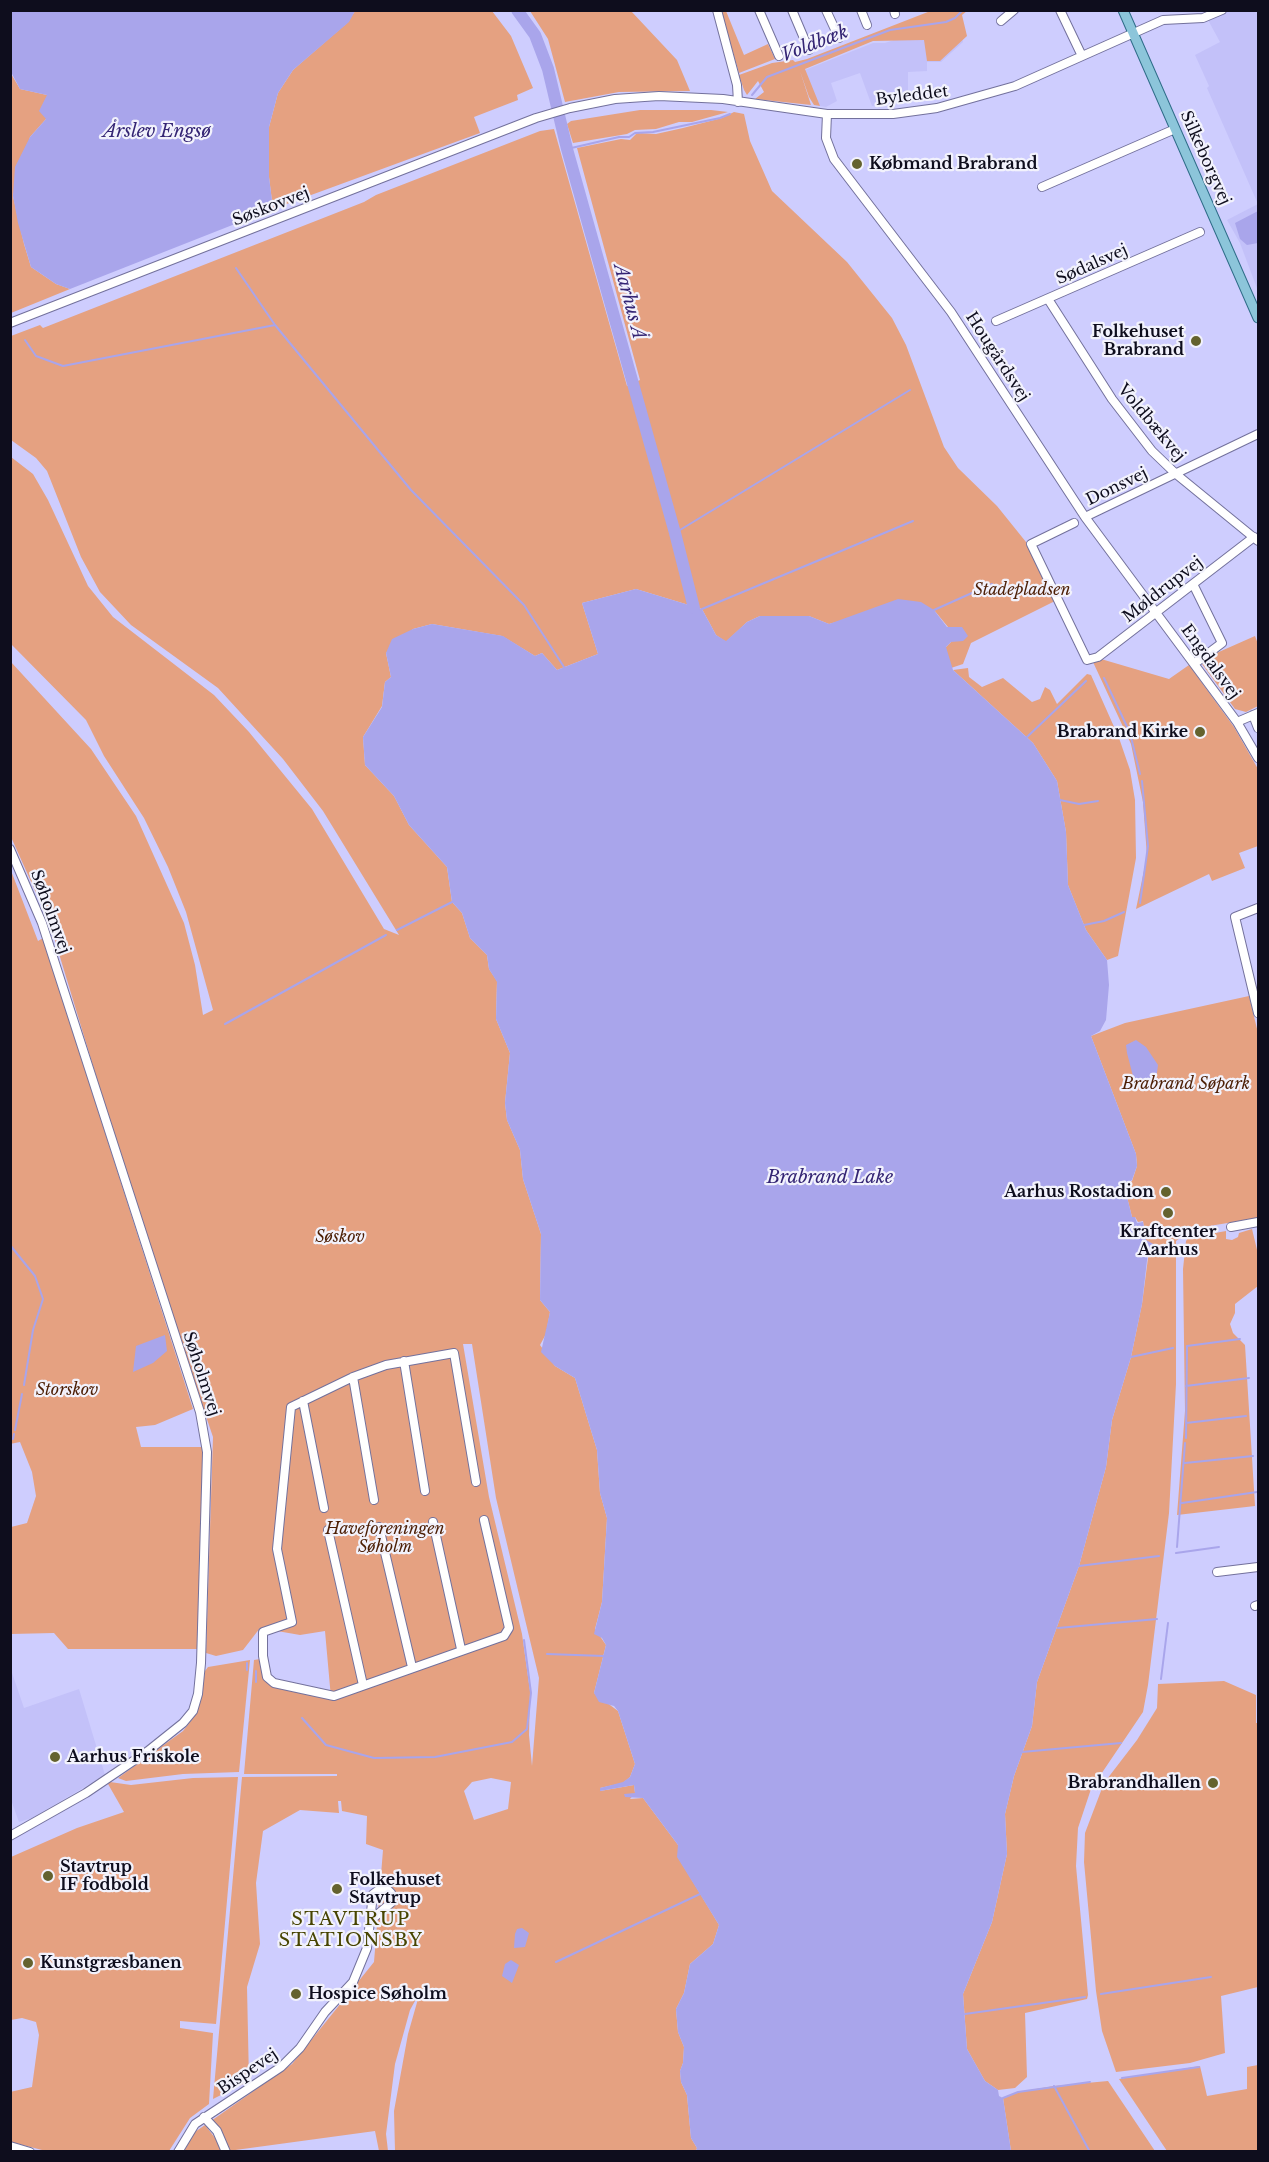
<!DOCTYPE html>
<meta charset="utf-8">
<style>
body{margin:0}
#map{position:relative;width:1269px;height:2162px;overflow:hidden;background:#cecdfe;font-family:"Libre Baskerville",serif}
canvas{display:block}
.frame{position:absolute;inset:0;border:12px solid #0e0d1d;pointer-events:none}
</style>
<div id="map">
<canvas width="1269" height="2162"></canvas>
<div class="frame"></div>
</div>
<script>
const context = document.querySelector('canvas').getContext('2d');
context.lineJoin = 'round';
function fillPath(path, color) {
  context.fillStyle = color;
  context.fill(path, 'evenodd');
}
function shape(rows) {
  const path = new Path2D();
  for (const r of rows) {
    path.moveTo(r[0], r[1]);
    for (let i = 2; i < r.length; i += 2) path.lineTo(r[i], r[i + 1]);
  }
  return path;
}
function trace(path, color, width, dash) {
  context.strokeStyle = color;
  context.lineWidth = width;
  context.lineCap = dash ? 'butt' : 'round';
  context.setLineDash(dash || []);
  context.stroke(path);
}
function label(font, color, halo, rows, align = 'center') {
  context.font = font + ' "Libre Baskerville",serif';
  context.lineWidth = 4.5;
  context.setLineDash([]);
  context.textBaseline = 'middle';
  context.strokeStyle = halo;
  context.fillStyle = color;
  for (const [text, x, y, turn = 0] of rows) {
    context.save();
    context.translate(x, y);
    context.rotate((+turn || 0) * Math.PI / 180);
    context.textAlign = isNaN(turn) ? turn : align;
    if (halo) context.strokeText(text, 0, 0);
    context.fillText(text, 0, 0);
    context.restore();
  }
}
fillPath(shape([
 [1228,11,1258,11,1258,291,1240,243,1227,220,1258,204,1207,88,1209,86,1195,55,1220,42,1208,20],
 [959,25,963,42,941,62,927,62,927,71,908,72,908,94,881,105,872,106,860,73,831,83,837,101,826,107,820,106,816,99,805,70,873,43,885,43,927,29],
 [10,1667,24,1708,79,1689,105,1775,32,1818,19,1822,10,1797]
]), '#c3c1f9');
fillPath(shape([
 [933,10,967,11,962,15,967,36,940,61,927,61,924,40,873,41,805,69,820,106,814,105,809,97,800,71,811,105,755,99,764,92,758,81,747,95,744,90,739,75,772,63,793,60,795,62,807,59],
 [355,11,492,11,511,36,533,88,517,95,518,100,474,117,480,133,273,209,269,177,269,127,278,93,293,70,348,22],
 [530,11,631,11,677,60,690,91,619,92,565,102,548,39],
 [721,11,726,11,744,55,768,44,775,59,739,73],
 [10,72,20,89,47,95,46,119,30,137,13,196,24,244,31,267,56,284,70,289,11,313],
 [640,110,711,110,728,112,692,122,679,122,656,129,635,130,627,134,573,143,567,124,571,121],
 [734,112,744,114,750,141,772,191,847,262,892,318,906,345,944,447,958,468,997,506,1026,542,1055,601,971,643,963,664,951,668,946,654,946,647,951,642,948,627,934,610,847,619,829,624,809,616,760,616,747,622,726,642,716,635,702,609,636,589,582,603,598,654,557,670,542,653,535,656,502,636,432,624,413,629,386,653,391,677,385,682,382,706,363,737,365,765,394,796,409,825,447,867,452,902,462,913,470,938,487,955,489,969,497,981,496,1019,510,1053,505,1103,507,1120,520,1150,523,1179,541,1234,540,1300,550,1312,546,1334,540,1345,555,1366,575,1378,597,1450,600,1493,607,1518,602,1602,595,1629,606,1645,594,1693,618,1711,635,1764,630,1777,623,1783,600,1788,600,1791,634,1785,635,1793,630,1799,643,1798,678,1845,678,1857,719,1925,713,1944,690,1964,684,1993,676,2009,678,2032,684,2047,683,2063,680,2071,681,2082,687,2095,691,2138,697,2148,696,2151,395,2151,394,2111,408,2034,420,1992,410,2010,395,2064,386,2134,388,2151,379,2151,375,2131,228,2151,211,2121,292,2064,374,1962,383,1850,366,1844,367,1816,342,1811,341,1801,338,1801,339,1813,300,1810,263,1831,256,1883,260,1944,247,1987,249,2081,213,2099,242,1777,337,1776,337,1774,244,1774,254,1660,260,1659,262,1662,263,1675,271,1685,331,1698,325,1631,300,1635,260,1628,243,1650,216,1656,206,1653,213,1437,141,1224,50,924,11,837,11,662,91,749,136,816,184,923,195,965,203,1015,213,1010,186,912,168,867,144,818,104,756,86,720,11,644,11,457,33,474,48,500,88,586,113,617,214,695,249,732,312,809,384,929,399,935,323,811,283,759,218,688,131,625,100,592,81,557,47,471,36,458,11,440,11,336,40,325,43,328,364,202,376,195,540,131,554,129,627,386,640,380,577,148,621,139,630,140,637,133,656,134,683,128,722,118],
 [463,1344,472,1344,496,1498,539,1678,532,1766,529,1735,530,1691,522,1634,489,1497],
 [491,1778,511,1782,508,1809,474,1820,464,1791,472,1782],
 [1255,636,1258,644,1258,706,1246,712,1235,709,1202,664,1212,655],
 [1101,659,1169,679,1189,665,1234,727,1258,769,1258,846,1239,853,1245,868,1212,881,1209,874,1136,909,1147,856,1143,802,1131,744,1093,662],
 [968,668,969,677,982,687,1003,678,1032,702,1040,699,1045,687,1050,690,1057,704,1087,674,1091,675,1119,738,1130,770,1135,800,1136,858,1118,956,1107,960,1086,930,1068,885,1066,832,1057,781,1033,743,953,670],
 [10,868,38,941,43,938,193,1409,155,1425,136,1427,141,1447,203,1447,198,1649,68,1649,54,1633,11,1634,11,1527,27,1523,36,1496,32,1472,20,1442,10,1444],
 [1249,996,1258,1033,1258,1218,1191,1229,1176,1241,1176,1384,1169,1513,1148,1685,1143,1712,1091,1789,1078,1828,1076,1866,1088,1995,1087,1999,1025,2013,1027,2077,1015,2088,998,2090,985,2081,967,2049,963,1994,992,1922,1007,1854,1005,1814,1014,1776,1032,1726,1037,1682,1079,1566,1106,1467,1112,1420,1131,1357,1142,1304,1150,1243,1146,1241,1143,1221,1138,1222,1135,1217,1132,1217,1124,1185,1132,1181,1137,1166,1136,1154,1091,1036,1125,1023],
 [1252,1229,1258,1254,1258,1286,1235,1304,1235,1313,1230,1324,1233,1333,1245,1345,1255,1506,1177,1515,1185,1411,1183,1269,1186,1241,1188,1238,1226,1231,1226,1239,1232,1240,1238,1237,1239,1233],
 [250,1660,239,1772,183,1774,126,1781,118,1778,183,1731,194,1717,201,1700,205,1671,208,1667],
 [1224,1681,1256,1695,1256,1723,1258,1723,1258,1987,1221,1996,1225,2053,1190,2063,1116,2072,1102,2031,1096,1991,1084,1862,1085,1833,1104,1783,1137,1740,1157,1708,1158,1684],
 [238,1777,216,2024,180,2021,180,2028,213,2033,209,2104,190,2118,169,2151,46,2151,11,2142,10,2092,32,2087,39,2035,36,2022,22,2018,11,2020,11,1857,77,1828,124,1812,108,1784,110,1782,131,1785,193,1778],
 [1258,2065,1258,2151,1167,2151,1119,2079,1200,2066,1207,2096,1247,2089,1247,2067],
 [1108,2081,1155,2151,1011,2151,1003,2098,1018,2092,1054,2086],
 [205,2125,219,2143,221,2151,184,2152,192,2134]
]), '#e5a181');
fillPath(shape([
 [10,11,11,10,355,11,349,22,293,70,278,93,269,127,269,177,273,209,70,289,56,284,31,267,18,223,13,196,15,167,30,137,46,119,39,111,47,95,20,89,11,72],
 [1258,211,1258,243,1247,245,1240,239,1235,223],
 [636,589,702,609,716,635,726,641,747,622,760,616,809,616,829,624,898,599,921,602,934,610,947,627,962,627,968,636,963,641,951,642,946,647,953,670,1033,743,1057,781,1066,832,1068,885,1086,930,1107,960,1109,985,1106,1020,1100,1031,1091,1036,1136,1154,1137,1166,1132,1180,1124,1185,1132,1217,1135,1217,1137,1223,1143,1222,1146,1240,1157,1246,1148,1252,1142,1304,1131,1357,1112,1420,1106,1467,1079,1566,1037,1682,1032,1726,1014,1776,1005,1814,1007,1854,992,1922,963,1994,967,2049,985,2081,998,2090,999,2096,1003,2098,1011,2151,696,2151,697,2148,691,2138,687,2095,681,2082,680,2071,683,2063,684,2047,678,2032,676,2009,684,1993,690,1964,713,1944,719,1925,677,1857,678,1845,643,1798,625,1797,624,1794,635,1793,634,1785,600,1791,600,1788,623,1782,630,1777,635,1764,618,1711,614,1706,599,1702,594,1693,606,1645,602,1638,594,1634,602,1602,607,1518,600,1493,597,1450,575,1378,555,1366,541,1352,550,1312,540,1300,541,1234,523,1179,520,1150,507,1120,505,1103,510,1053,496,1019,497,982,489,969,487,955,470,938,462,913,452,902,447,867,409,825,394,796,365,765,363,737,382,707,385,682,391,677,386,653,392,639,413,629,432,624,503,636,535,656,542,653,557,670,598,654,582,603],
 [1136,1040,1146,1047,1158,1065,1156,1080,1144,1086,1134,1080,1127,1053,1126,1045],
 [165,1335,167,1351,153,1363,133,1372,136,1346],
 [522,1928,529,1933,525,1947,514,1948,515,1934,517,1929],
 [511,1960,519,1965,512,1983,502,1976,505,1964]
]), '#a9a5eb');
trace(shape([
 [752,95,767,77,890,30,946,22,955,18,963,10],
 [567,149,619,137,629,137,635,133,653,132,720,118,730,114],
 [236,268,275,325],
 [25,340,36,356,63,366,275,325,411,490,524,605,564,667],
 [675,533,910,390],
 [702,609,913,521],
 [934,610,992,584],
 [1104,678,1130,733,1140,774],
 [1027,737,1086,681],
 [1060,800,1079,804,1098,801],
 [1140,903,1148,846,1142,781],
 [1084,925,1104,921,1124,912],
 [397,930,452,902],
 [225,1024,386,935],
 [10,1245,35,1276,43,1299,33,1330,24,1385],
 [1131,1357,1173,1348],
 [1186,1386,1249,1378],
 [1186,1423,1246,1416],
 [15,1430,22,1394],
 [1186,1438,1187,1346,1240,1339],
 [13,1439,14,1434],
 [1185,1463,1253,1456],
 [1182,1503,1257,1492],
 [1177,1547,1185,1443],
 [1176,1553,1219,1547],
 [1079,1566,1159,1556],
 [1058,1628,1157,1619],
 [547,1654,604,1656],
 [247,1670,247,1663],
 [1161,1679,1168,1623],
 [256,1682,256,1671],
 [302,1718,326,1745,374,1758,435,1757,512,1742,527,1729,531,1693,524,1640],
 [1022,1752,1121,1743],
 [556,1962,700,1894],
 [1101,1994,1211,1977],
 [965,2014,1085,1997],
 [1122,2078,1199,2067],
 [1054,2086,1090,2152],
 [1003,2098,1018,2092,1090,2082]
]), '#a9a5eb', 2);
trace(shape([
 [517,10,535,35,548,69,567,149,675,533,694,608]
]), '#a9a5eb', 12);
const minor = shape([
 [717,10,737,85,738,102],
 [759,10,779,56],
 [792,10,809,50],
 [826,10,839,38],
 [861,10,867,25],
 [894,10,895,14],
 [1060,10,1082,56],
 [1001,21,1014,10],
 [827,114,826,138,834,159,951,312,1085,517,1237,722,1258,758],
 [1042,187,1175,129],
 [1048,299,1112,399,1152,451,1176,474,1258,541],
 [996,321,1200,232],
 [10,323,536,118,570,108,615,99,659,96,723,99,827,114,893,114,937,108,1015,86,1163,20,1203,18,1222,10],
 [1085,517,1258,434],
 [1074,523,1031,544,1087,660,1098,657,1254,537],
 [1193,584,1222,643,1194,664],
 [1253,715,1258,728],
 [1237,722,1258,713],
 [10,849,42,923,200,1412,207,1452,201,1663,198,1694,193,1711,183,1723,148,1751,86,1793,10,1836],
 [1258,908,1235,917,1258,1013],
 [1231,1227,1258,1222],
 [404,1361,425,1491],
 [353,1377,374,1500],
 [303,1401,324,1508],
 [476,1482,454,1353,386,1365,353,1377,291,1407,277,1549,292,1622,263,1632,263,1656,267,1677,274,1683,334,1696,504,1636,509,1628,484,1520],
 [433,1522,461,1649],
 [379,1527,412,1667],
 [328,1530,363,1685],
 [1217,1572,1258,1567],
 [1255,1606,1258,1605],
 [204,2117,217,2131,226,2152],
 [10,2146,30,2152],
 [178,2152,195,2124,281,2067,300,2048,325,2012,353,1982,367,1948,373,1894,380,1889,388,1890,391,1893,392,1902,370,1921]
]);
const major = shape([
 [1123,10,1258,318]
]);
trace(minor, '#73719c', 10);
trace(major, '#2e6c88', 11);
trace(minor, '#fff', 8);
trace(major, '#8cc5da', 9);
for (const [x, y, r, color] of [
 [857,164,6,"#64622e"],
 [1196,341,6,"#64622e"],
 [1200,732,6,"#64622e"],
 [1166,1192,6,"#64622e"],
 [1168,1213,6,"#64622e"],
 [55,1757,6,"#64622e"],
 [1213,1783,6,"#64622e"],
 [48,1876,6,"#64622e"],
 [337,1889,6,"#64622e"],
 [28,1963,6,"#64622e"],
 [296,1994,6,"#64622e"]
]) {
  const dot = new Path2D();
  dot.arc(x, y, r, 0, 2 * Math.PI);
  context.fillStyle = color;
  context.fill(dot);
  trace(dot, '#f2f2fc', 2);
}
label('16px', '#0e0d1d', '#f2f2fc', [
 ["Byleddet",912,96,-7],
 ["Silkeborgvej",1205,158,66],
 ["Søskovvej",271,207,-21],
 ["Sødalsvej",1092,265,-24],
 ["Hougårdsvej",997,357,57],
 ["Voldbækvej",1151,423,50],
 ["Donsvej",1117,487,-26],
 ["Møldrupvej",1163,590,-38],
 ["Engdalsvej",1210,662,54],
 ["Søholmvej",50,912,70],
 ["Søholmvej",201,1374,72],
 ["Bispevej",248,2072,-34]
]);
label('bold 16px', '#0e0d1d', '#f2f2fc', [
 ["Købmand Brabrand",869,164],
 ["Folkehuset",1184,332,"right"],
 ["Brabrand",1184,350,"right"],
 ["Brabrand Kirke",1188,732,"right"],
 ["Aarhus Rostadion",1154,1192,"right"],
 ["Kraftcenter",1168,1232,"center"],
 ["Aarhus",1168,1250,"center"],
 ["Aarhus Friskole",67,1757],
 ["Brabrandhallen",1201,1783,"right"],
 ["Stavtrup",60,1867],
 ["IF fodbold",60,1885],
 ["Folkehuset",349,1880],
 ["Stavtrup",349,1898],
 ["Kunstgræsbanen",40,1963],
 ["Hospice Søholm",308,1994]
], 'left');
label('italic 16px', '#4c1e04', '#f2f2fc', [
 ["Stadepladsen",1022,590],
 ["Brabrand Søpark",1186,1084],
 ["Søskov",340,1237],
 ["Storskov",67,1390],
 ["Haveforeningen",385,1529],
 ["Søholm",385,1547]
]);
label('italic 18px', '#342574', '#f2f2fc', [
 ["Voldbæk",815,44,-21],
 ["Årslev Engsø",157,132],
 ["Aarhus Å",629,302,75],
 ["Brabrand Lake",830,1178]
]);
context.letterSpacing = '1.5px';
label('18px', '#474401', '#f2f2fc', [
 ["STAVTRUP",351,1920],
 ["STATIONSBY",351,1941]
]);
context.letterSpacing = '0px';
</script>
